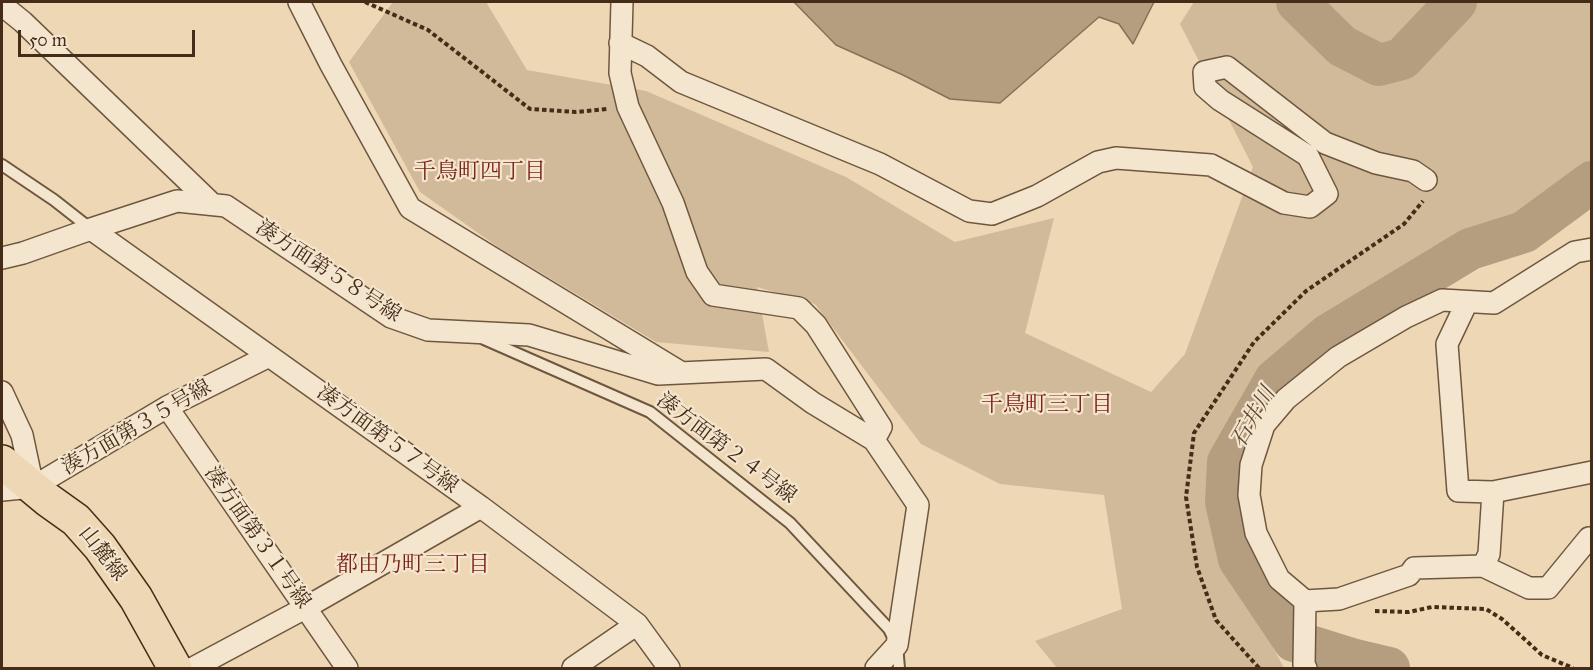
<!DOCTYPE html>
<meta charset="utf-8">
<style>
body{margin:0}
#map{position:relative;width:1593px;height:670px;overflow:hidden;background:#eed7b5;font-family:"IM FELL Great Primer",serif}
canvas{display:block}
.frame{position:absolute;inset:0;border:3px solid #452c18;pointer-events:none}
.scale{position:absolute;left:18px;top:30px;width:177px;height:27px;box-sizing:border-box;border:3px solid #452c18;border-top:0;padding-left:8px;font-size:18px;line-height:21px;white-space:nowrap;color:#452c18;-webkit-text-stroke:4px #f4e5cf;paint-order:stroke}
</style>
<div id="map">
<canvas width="1593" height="670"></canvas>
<div class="frame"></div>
<div class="scale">50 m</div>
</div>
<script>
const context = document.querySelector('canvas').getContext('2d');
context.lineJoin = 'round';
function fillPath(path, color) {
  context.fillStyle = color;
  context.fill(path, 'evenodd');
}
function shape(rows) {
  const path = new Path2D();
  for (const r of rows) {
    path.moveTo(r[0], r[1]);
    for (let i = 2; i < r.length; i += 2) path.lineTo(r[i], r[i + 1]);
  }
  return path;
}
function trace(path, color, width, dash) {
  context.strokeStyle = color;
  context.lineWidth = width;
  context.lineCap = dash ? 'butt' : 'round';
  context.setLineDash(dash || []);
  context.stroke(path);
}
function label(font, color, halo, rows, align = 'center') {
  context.font = font + ' "IM FELL Great Primer","Noto Serif JP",serif';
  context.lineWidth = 4.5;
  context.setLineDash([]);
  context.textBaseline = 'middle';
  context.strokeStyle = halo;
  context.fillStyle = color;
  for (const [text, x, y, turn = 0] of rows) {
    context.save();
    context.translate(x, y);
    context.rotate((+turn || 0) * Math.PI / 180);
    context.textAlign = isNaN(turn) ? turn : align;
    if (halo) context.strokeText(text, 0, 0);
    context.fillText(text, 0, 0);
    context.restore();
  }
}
fillPath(shape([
 [393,2,486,2,527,70,646,91,846,177,955,242,1054,218,1025,333,1151,392,1185,354,1253,167,1180,24,1194,2,1591,2,1591,207,1545,214,1387,276,1275,379,1227,462,1230,565,1284,668,1057,668,1035,641,1122,609,1104,495,1000,484,921,444,815,304,757,287,769,352,656,342,498,247,420,192,349,62]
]), '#d1ba9a');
const water = shape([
 [794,2,1154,2,1133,44,1119,24,1099,17,1000,103,950,99,903,75,836,45,794,2]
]);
fillPath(water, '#b59d80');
trace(water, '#887056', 1.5);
trace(shape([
 [1297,2,1342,46,1379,65,1402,59,1456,2],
 [1389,668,1355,660,1294,641,1239,559,1226,502,1228,462,1275,380,1328,335,1470,249,1524,232,1592,182]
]), '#b59d80', 42);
const service = shape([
 [2,165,54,200,91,229],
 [484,339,650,412,790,523,889,629,897,645,899,668]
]);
const minor = shape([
 [299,2,331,65,410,208,680,372],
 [2,5,23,22,212,204],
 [620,43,647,56,681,82,880,164,969,211,992,214,1037,196,1098,162,1116,158,1211,165,1284,203,1310,207,1327,194,1308,156,1220,100,1205,87,1204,72,1227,67,1325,143,1376,163,1413,171,1426,180],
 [91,229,481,507,637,624,669,668],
 [2,258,23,253,91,229,177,201,226,206,391,317,428,330,529,335,658,374,766,369,813,403,874,440,881,427,816,325,799,308,713,295,697,272,673,203,628,107,620,73,622,2],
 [1467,302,1447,344,1458,491,1493,492],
 [2,392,22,435,33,487],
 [167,407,347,668],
 [874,440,918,505,897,645,876,668],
 [2,490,33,487,167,407,269,356],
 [1483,566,1529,588,1548,588,1589,538],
 [1305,601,1279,579,1256,533,1249,495,1251,465,1264,425,1286,399,1338,357,1406,317,1442,300,1494,303,1575,252,1592,249],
 [1305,601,1339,599,1409,575,1414,568,1483,566,1489,554,1493,492,1592,472],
 [1305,601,1304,665,1306,668],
 [193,668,305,608,481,507],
 [573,668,637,624]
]);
const primary = shape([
 [2,462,48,500,76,520,100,547,136,598,175,668]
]);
trace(service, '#6f573f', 14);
trace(minor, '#6f573f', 24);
trace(primary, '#452c18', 36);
trace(shape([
 [365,2,428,30,530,109,576,112,607,109],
 [1375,611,1409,612,1432,607,1486,609,1502,619,1542,655,1573,668],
 [1259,668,1216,620,1197,567,1186,497,1194,433,1254,342,1306,291,1404,224,1423,201]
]), '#452c18', 4, [4.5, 3]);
trace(service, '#f4e5cf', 10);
trace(minor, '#f4e5cf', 21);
trace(primary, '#eed7b5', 33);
label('21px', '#452c18', '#f4e5cf', [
 ["湊方面第５８号線",328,272,33],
 ["湊方面第３５号線",137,428,-30],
 ["湊方面第５７号線",387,440,36],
 ["湊方面第２４号線",726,449,37],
 ["湊方面第３１号線",257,538,55],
 ["山麓線",102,554,52]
]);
label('22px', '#7a1f14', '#f4e5cf', [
 ["千鳥町四丁目",480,173],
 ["千鳥町三丁目",1047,406],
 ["都由乃町三丁目",413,566]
]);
label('italic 22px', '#614832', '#f4e5cf', [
 ["石井川",1254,418,-60]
]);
</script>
